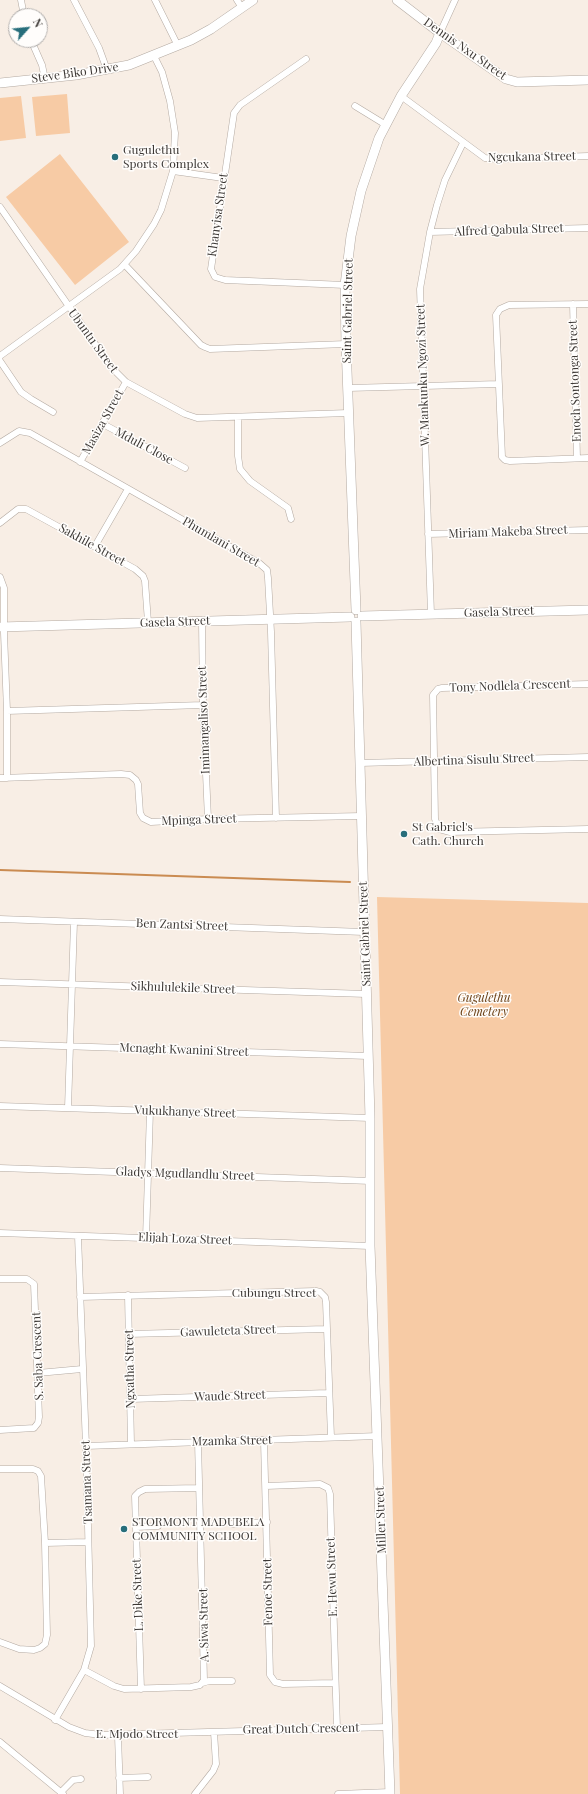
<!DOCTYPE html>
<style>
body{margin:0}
#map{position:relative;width:588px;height:1794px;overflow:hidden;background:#f8eee5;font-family:"Playfair Display",serif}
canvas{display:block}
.north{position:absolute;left:8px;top:8px;width:40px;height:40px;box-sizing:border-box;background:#fffdfb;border:1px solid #b1aeac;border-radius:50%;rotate:63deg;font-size:11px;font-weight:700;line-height:16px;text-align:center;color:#3c3835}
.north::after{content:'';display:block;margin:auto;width:14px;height:18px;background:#276e7b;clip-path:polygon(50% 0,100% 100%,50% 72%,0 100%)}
</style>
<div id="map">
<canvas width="588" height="1794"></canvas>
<div class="north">N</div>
</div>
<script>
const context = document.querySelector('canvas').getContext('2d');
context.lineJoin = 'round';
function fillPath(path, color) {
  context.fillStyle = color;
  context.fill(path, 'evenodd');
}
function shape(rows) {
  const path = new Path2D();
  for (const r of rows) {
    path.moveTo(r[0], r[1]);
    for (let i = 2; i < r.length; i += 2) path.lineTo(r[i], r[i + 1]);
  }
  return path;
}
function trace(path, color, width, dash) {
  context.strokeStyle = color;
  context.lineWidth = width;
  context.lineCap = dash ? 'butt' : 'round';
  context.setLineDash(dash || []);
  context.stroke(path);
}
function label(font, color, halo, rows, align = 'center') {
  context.font = font + ' "Playfair Display",serif';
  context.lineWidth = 3;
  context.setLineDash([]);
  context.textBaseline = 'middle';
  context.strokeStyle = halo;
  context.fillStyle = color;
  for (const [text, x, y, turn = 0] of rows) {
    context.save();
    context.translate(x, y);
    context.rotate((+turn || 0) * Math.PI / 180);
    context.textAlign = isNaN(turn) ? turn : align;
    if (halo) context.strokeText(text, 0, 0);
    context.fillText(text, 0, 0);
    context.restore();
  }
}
fillPath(shape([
 [67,94,70,133,36,136,32,97],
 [21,96,26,138,0,141,0,98],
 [60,154,129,242,75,285,6,197],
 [377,897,588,903,588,1794,400,1794]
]), '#f7cba5');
trace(shape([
 [0,870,350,882]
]), '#ca8b51', 2);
const street = shape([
 [21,0,24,16],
 [74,0,99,48,107,70],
 [155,0,178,46],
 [237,0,242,8],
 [440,33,455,0],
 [31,40,42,65,45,79],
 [306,59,240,105,234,113,211,269,215,277,225,280,345,285],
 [401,96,485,158,497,159,588,156],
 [355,106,386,125],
 [173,171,223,178],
 [0,207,111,367,126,382,185,414,197,418,348,413],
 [430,232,588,228],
 [125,265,201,345,205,347,210,349,346,344],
 [573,304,577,458],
 [588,304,509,305,500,309,496,315,502,457,505,460,510,461,588,458],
 [0,356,120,269,136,251,154,224,161,210,173,171,175,133,170,101,162,72,154,56],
 [0,361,21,392,31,399,53,412],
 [348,388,499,384],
 [238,417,238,456,240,469,250,481,288,508,291,519],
 [103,424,185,468],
 [0,443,19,431,30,433,259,563,267,570,268,578,271,632,276,818],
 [80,462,126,382],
 [0,523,18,509,26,509,135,569,143,576,145,581,148,622],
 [428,534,588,530],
 [95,546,128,489],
 [0,577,4,588,4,633,7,711,7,778],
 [431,614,420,289,430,232,437,205,445,180,463,143],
 [202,621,203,705,208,819],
 [588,684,442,688,438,689,433,695,435,819,439,829,450,832,588,829],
 [7,711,203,705],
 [360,763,588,757],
 [0,778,121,774,130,775,136,780,138,784,140,813,143,818,151,822,208,819,362,816],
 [0,919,364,932],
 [0,982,366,994],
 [0,1044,368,1056],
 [0,1106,370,1118],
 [68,1108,74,922],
 [0,1168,371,1181],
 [0,1233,370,1246],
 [146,1238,150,1111],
 [0,1279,27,1279,34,1284,39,1417,38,1423,34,1428,0,1430],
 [128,1295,131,1444],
 [80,1297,316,1291,320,1292,325,1297,326,1302,331,1437],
 [129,1334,326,1329],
 [38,1373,82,1369],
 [131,1399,328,1393],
 [264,1441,270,1675,275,1682,283,1684,335,1683],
 [86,1446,378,1436],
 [0,1469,33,1469,38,1471,41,1476,45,1543,47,1635,45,1644,40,1648,34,1650,19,1649,0,1642],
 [266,1486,320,1484,328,1488,330,1494,337,1729],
 [232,1524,267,1522],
 [136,1527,158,1526],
 [45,1543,88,1542],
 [84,1670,114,1686,124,1689,191,1687,200,1685,204,1680,198,1442],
 [202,1683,209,1681,232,1681],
 [0,1686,69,1727,85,1733,101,1735,387,1727],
 [141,1689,135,1496,139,1492,145,1489,199,1488],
 [55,1720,84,1670,91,1646,86,1446,78,1236],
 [118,1736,120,1794],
 [0,1742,63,1794],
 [119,1778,148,1777],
 [61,1792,73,1780,81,1779],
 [195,1794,213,1771,216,1764,214,1732],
 [338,1794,390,1792]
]);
const secondary = shape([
 [397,0,440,33,506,79,517,82,588,80],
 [0,83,76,75,129,65,191,40,211,29,253,0],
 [356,610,346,344,345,285,351,236,361,191,379,138,401,96,436,43,440,33],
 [362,616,588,610],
 [356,622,370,1118,370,1246,390,1794],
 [0,627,350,617]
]);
trace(street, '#b3a9a1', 7);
trace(secondary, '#b3a9a1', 10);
trace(street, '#fff', 6);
trace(secondary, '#fff', 9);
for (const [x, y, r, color] of [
 [115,157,4,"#276e7b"],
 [404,834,4,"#276e7b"],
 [124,1529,4,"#276e7b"]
]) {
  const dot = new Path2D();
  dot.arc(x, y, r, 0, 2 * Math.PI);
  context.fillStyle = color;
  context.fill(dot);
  trace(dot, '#fffdfb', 1.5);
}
label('12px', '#3c3835', '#fffdfb', [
 ["Dennis Nxu Street",465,49,35],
 ["Steve Biko Drive",75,73,-8],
 ["Ngcukana Street",532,157,-1],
 ["Khanyisa Street",218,215,-82],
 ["Alfred Qabula Street",509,230,-2],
 ["Saint Gabriel Street",348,311,-89],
 ["Ubuntu Street",93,341,54],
 ["W. Mankunku Ngozi Street",423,375,-92],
 ["Enoch Sontonga Street",575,381,-92],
 ["Masiza Street",103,422,-61],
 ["Mduli Close",144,446,28],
 ["Miriam Makeba Street",508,532,-2],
 ["Phumlani Street",221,542,30],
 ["Sakhile Street",92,545,29],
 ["Gasela Street",499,612,-2],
 ["Gasela Street",175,622,-2],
 ["Tony Nodlela Crescent",510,686,-2],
 ["Imimangaliso Street",204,720,-92],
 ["Albertina Sisulu Street",474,760,-2],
 ["Mpinga Street",199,820,-2],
 ["Ben Zantsi Street",182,925,2],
 ["Saint Gabriel Street",365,934,-92],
 ["Sikhululekile Street",183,988,2],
 ["Mcnaght Kwanini Street",184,1050,2],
 ["Vukukhanye Street",185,1112,2],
 ["Gladys Mgudlandlu Street",185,1174,2],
 ["Elijah Loza Street",185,1239,2],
 ["Cubungu Street",274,1293],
 ["Gawuleteta Street",228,1331,-2],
 ["S. Saba Crescent",38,1356,-92],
 ["Ngxatha Street",130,1369,-91],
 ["Waude Street",230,1396,-2],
 ["Mzamka Street",232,1441,-1],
 ["Tsamana Street",87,1482,-92],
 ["Miller Street",381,1520,-92],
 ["E. Hewu Street",332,1577,-92],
 ["Fenoe Street",268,1592,-91],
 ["L. Dike Street",138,1595,-92],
 ["A. Siwa Street",204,1625,-91],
 ["Great Dutch Crescent",301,1729,-1],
 ["E. Mjodo Street",137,1734]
]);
label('12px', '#3c3835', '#fffdfb', [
 ["Gugulethu",123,150],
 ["Sports Complex",123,164],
 ["St Gabriel's",412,827],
 ["Cath. Church",412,841],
 ["STORMONT MADUBELA",132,1522],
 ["COMMUNITY SCHOOL",132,1536]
], 'left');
label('italic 12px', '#6d4217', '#fffdfb', [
 ["Gugulethu",484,998],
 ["Cemetery",484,1012]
]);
</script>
